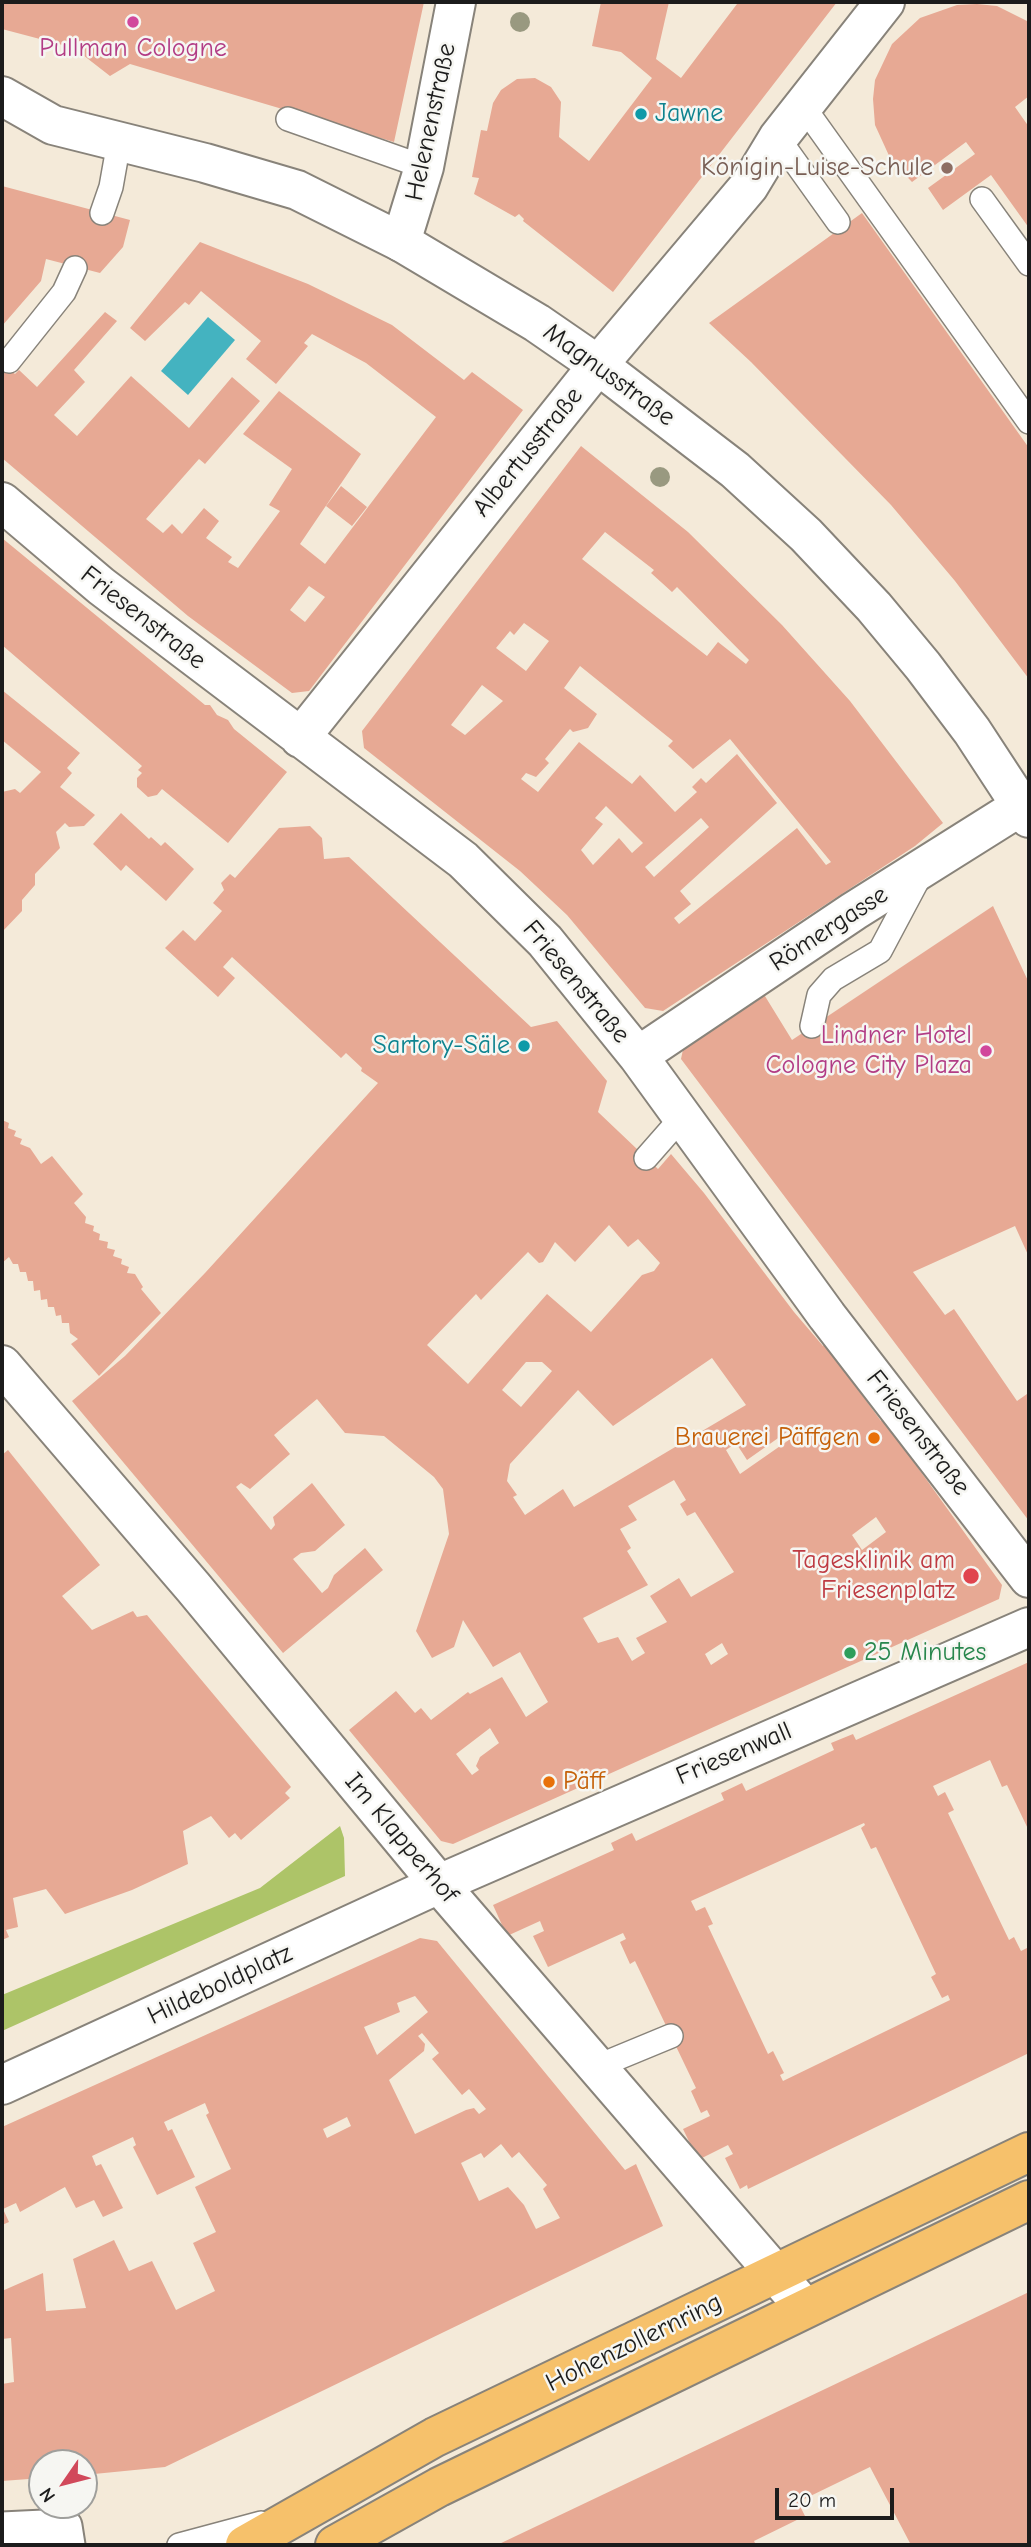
<!DOCTYPE html>
<meta charset="utf-8">
<style>
body{margin:0}
#map{position:relative;width:1031px;height:2547px;overflow:hidden;background:#f4ead9;font-family:"Comic Neue",sans-serif}
canvas{display:block}
.frame{position:absolute;inset:0;border:4px solid #1c1c1c;pointer-events:none}
.north{position:absolute;left:28px;top:2449px;width:70px;height:70px;box-sizing:border-box;background:#f6f6f2;border:2px solid #9f9f9c;border-radius:50%;rotate:235deg;font-size:19px;font-weight:700;line-height:28px;text-align:center;color:#1c1c1c}
.north::after{content:'';display:block;margin:auto;width:24px;height:32px;background:#d1495b;clip-path:polygon(50% 0,100% 100%,50% 72%,0 100%)}
.scale{position:absolute;left:775px;top:2488px;width:119px;height:32px;box-sizing:border-box;border:4px solid #1c1c1c;border-top:0;padding-left:9px;font-size:21px;line-height:24px;white-space:nowrap;color:#1c1c1c;-webkit-text-stroke:5px #f6f6f2;paint-order:stroke}
</style>
<div id="map">
<canvas width="1031" height="2547"></canvas>
<div class="frame"></div>
<div class="north">N</div>
<div class="scale">20 m</div>
</div>
<script>
const context = document.querySelector('canvas').getContext('2d');
context.lineJoin = 'round';
function fillPath(path, color) {
  context.fillStyle = color;
  context.fill(path, 'evenodd');
}
function shape(rows) {
  const path = new Path2D();
  for (const r of rows) {
    path.moveTo(r[0], r[1]);
    for (let i = 2; i < r.length; i += 2) path.lineTo(r[i], r[i + 1]);
  }
  return path;
}
function trace(path, color, width, dash) {
  context.strokeStyle = color;
  context.lineWidth = width;
  context.lineCap = dash ? 'butt' : 'round';
  context.setLineDash(dash || []);
  context.stroke(path);
}
function label(font, color, halo, rows, align = 'center') {
  context.font = font + ' "Comic Neue",sans-serif';
  context.lineWidth = 5;
  context.setLineDash([]);
  context.textBaseline = 'middle';
  context.strokeStyle = halo;
  context.fillStyle = color;
  for (const [text, x, y, turn = 0] of rows) {
    context.save();
    context.translate(x, y);
    context.rotate((+turn || 0) * Math.PI / 180);
    context.textAlign = isNaN(turn) ? turn : align;
    if (halo) context.strokeText(text, 0, 0);
    context.fillText(text, 0, 0);
    context.restore();
  }
}
fillPath(shape([
 [340,1826,344,1838,345,1876,2,2031,2,1995,260,1888]
]), '#adc468');
fillPath(shape([
 [208,317,235,340,188,395,161,371]
]), '#44b3c0');
fillPath(shape([
 [2,2,424,2,394,142,130,64,110,76,74,48,2,29],
 [601,2,669,2,656,59,681,78,737,4,734,2,837,2,613,292,523,221,524,219,519,214,515,217,474,194,479,178,472,177,481,130,487,131,493,103,501,90,517,79,535,78,551,87,561,102,559,137,589,161,652,78,621,52,592,46],
 [977,4,997,6,1029,22,1029,96,1015,107,1029,127,1029,228,991,175,943,210,928,188,975,154,966,142,912,182,891,160,875,125,873,99,875,80,892,44,920,18,957,5],
 [2,186,130,220,123,247,100,273,46,259,41,281,2,326],
 [862,213,1029,448,1029,679,955,581,891,505,751,362,709,323],
 [200,242,308,284,392,325,464,380,472,372,523,410,309,691,292,693,188,616,2,458,2,363,15,374,19,370,37,387,105,312,117,321,74,370,85,382,54,415,77,436,131,376,189,428,232,377,260,401,205,464,199,459,146,519,163,533,172,524,182,534,204,508,219,521,206,538,232,557,228,562,238,568,280,511,269,505,292,469,243,434,279,391,361,454,300,544,325,564,436,417,366,363,312,334,304,343,308,346,276,384,246,359,261,341,201,291,189,305,185,302,145,341,130,328],
 [309,586,325,597,305,622,290,610],
 [581,446,688,532,782,625,850,701,943,823,915,846,663,1011,645,1008,567,915,520,871,364,748,362,731],
 [605,532,654,570,651,573,672,592,677,587,749,660,746,664,718,642,707,656,582,559],
 [524,623,549,641,526,671,496,648,510,631,514,635],
 [580,666,673,741,668,746,693,769,730,739,831,862,826,865,797,828,679,924,674,918,691,904,680,891,777,803,737,754,706,783,701,778,692,787,697,792,675,812,640,775,632,784,579,742,538,792,521,779,526,773,536,777,549,763,545,759,570,729,573,732,588,728,597,714,564,688],
 [482,685,503,701,465,735,451,725],
 [606,806,643,843,632,853,619,838,593,865,581,850,603,824,595,818],
 [701,818,709,827,654,877,645,867],
 [341,486,367,507,352,526,326,506],
 [2,538,205,705,210,705,217,715,228,720,234,729,287,772,228,843,162,789,157,795,148,797,137,787,137,778,142,773,138,770,142,766,2,645],
 [2,690,80,753,67,768,72,773,60,787,95,815,84,826,69,827,65,823,56,832,60,848,35,874,35,885,22,900,22,911,2,932,2,792,15,789,20,793,41,772,2,740],
 [121,813,149,839,151,837,161,846,165,842,194,869,166,901,126,865,121,871,93,844],
 [310,826,322,838,324,859,349,857,531,1027,557,1021,607,1081,598,1112,658,1169,671,1154,704,1193,794,1312,823,1346,825,1344,881,1421,883,1419,1002,1585,999,1599,453,1844,441,1841,349,1730,396,1691,415,1713,421,1708,431,1720,468,1692,470,1694,502,1677,526,1717,548,1702,520,1652,493,1667,463,1620,454,1647,432,1658,416,1631,449,1534,443,1489,434,1477,384,1436,345,1433,317,1399,274,1435,290,1454,250,1489,241,1483,236,1487,271,1530,275,1525,273,1517,312,1483,345,1525,315,1551,301,1553,293,1559,322,1593,328,1588,334,1575,365,1548,383,1570,283,1653,72,1401,125,1356,205,1273,378,1083,361,1071,362,1068,346,1053,341,1058,232,957,223,967,235,978,218,997,165,948,183,930,195,941,222,911,213,903,224,890,221,883,230,874,235,878,279,828],
 [609,1225,628,1247,638,1239,660,1263,654,1271,642,1275,591,1332,547,1294,468,1384,427,1345,476,1294,481,1300,528,1252,539,1263,543,1262,555,1242,575,1262],
 [712,1358,746,1405,574,1507,563,1489,525,1515,513,1497,517,1495,507,1481,510,1464,578,1390,613,1426],
 [526,1362,542,1362,552,1371,521,1407,502,1390],
 [791,1429,796,1435,740,1474,726,1450,736,1443,747,1460],
 [674,1480,686,1500,680,1504,687,1516,695,1512,734,1572,691,1597,679,1578,650,1596,667,1622,636,1638,645,1653,632,1661,618,1637,598,1643,583,1618,648,1585,627,1551,631,1548,620,1529,637,1520,628,1506],
 [876,1517,886,1532,862,1550,852,1535],
 [722,1643,728,1654,711,1665,705,1654],
 [490,1728,499,1743,480,1757,476,1766,479,1770,472,1775,456,1754],
 [993,906,1029,983,1029,1257,1015,1226,913,1272,945,1315,954,1309,1017,1401,1027,1394,1029,1398,1029,1521,681,1059,685,1040,760,988,792,1040],
 [2,1120,9,1123,8,1128,16,1131,14,1136,22,1139,20,1144,30,1148,41,1164,52,1156,83,1194,74,1203,86,1217,85,1223,94,1226,93,1231,100,1234,99,1240,108,1242,107,1248,115,1250,113,1256,122,1259,121,1264,129,1267,127,1273,135,1274,143,1287,141,1289,161,1313,99,1376,71,1344,78,1339,70,1333,69,1323,62,1323,61,1315,56,1316,54,1307,48,1307,47,1299,41,1300,40,1290,34,1291,33,1281,28,1281,26,1272,20,1272,18,1264,13,1264,9,1257,2,1263],
 [8,1450,100,1565,62,1596,92,1630,133,1611,137,1617,147,1615,291,1787,285,1793,290,1798,241,1840,235,1833,229,1838,211,1816,183,1831,188,1864,132,1890,65,1914,46,1889,13,1898,18,1927,6,1930,9,1937,2,1940,2,1455],
 [1029,1662,1029,1831,1007,1785,1002,1787,990,1760,933,1786,938,1796,945,1792,954,1810,948,1813,1009,1940,1014,1937,1021,1951,1029,1947,1029,2053,748,2189,747,2185,740,2189,725,2158,733,2154,728,2145,698,2160,683,2129,710,2116,707,2110,701,2113,691,2091,696,2088,635,1961,630,1964,620,1942,626,1939,623,1933,548,1967,533,1936,544,1931,540,1921,507,1936,493,1905,614,1850,611,1843,632,1833,636,1841,724,1800,721,1793,742,1783,746,1791,834,1750,831,1743,853,1734,856,1740],
 [864,1823,865,1825,861,1828,871,1849,876,1847,936,1974,931,1977,942,1998,948,1995,950,2000,783,2081,780,2075,784,2073,773,2051,768,2054,708,1926,713,1924,705,1907,696,1911,691,1901],
 [420,1938,437,1941,625,2170,636,2164,663,2226,165,2467,84,2475,84,2463,42,2463,42,2478,2,2481,2,2384,14,2382,11,2338,2,2339,2,2291,43,2273,46,2311,86,2308,73,2259,114,2240,129,2271,152,2261,176,2310,215,2291,193,2243,216,2232,195,2187,231,2169,206,2115,209,2113,205,2103,164,2122,168,2131,172,2129,195,2177,157,2195,133,2147,136,2145,133,2137,92,2156,96,2166,101,2164,123,2208,103,2217,94,2200,76,2208,65,2187,20,2212,16,2203,3,2209,9,2222,2,2225,2,2127],
 [415,1996,428,2012,377,2055,364,2027,400,2012,397,2003],
 [422,2033,439,2053,432,2059,462,2095,469,2089,486,2109,479,2114,474,2108,466,2110,415,2134,389,2080,424,2051,425,2044,418,2036],
 [347,2117,351,2126,327,2138,323,2129],
 [501,2144,512,2158,519,2152,547,2185,543,2189,560,2218,536,2229,524,2205,508,2187,479,2201,461,2163,481,2153,484,2158],
 [1029,2292,1029,2545,911,2545,870,2467,798,2502,805,2516,754,2541,756,2545,497,2545]
]), '#e7a994');
const service = shape([
 [803,106,1029,422],
 [288,119,424,167],
 [778,138,838,222],
 [982,199,1029,264],
 [102,213,111,187,119,142],
 [9,361,64,292,75,268],
 [812,1026,819,995,833,979,880,951,922,872],
 [646,1158,682,1117],
 [596,2067,671,2036],
 [179,2545,261,2523]
]);
const pedestrian = shape([
 [2,2529,65,2526,68,2545]
]);
const minor = shape([
 [401,242,424,167,456,2],
 [2,502,101,586,463,860,545,941,638,1056,827,1316,1029,1578],
 [300,738,598,365,749,186,778,138,885,2],
 [638,1056,854,911,1029,801],
 [2,1365,193,1587,439,1884,805,2308],
 [2,2085,439,1884,1029,1627]
]);
const tertiary = shape([
 [2,96,53,125,205,163,297,190,401,242,537,323,598,365,735,470,806,535,874,607,923,666,972,731,1029,818]
]);
const primary = shape([
 [245,2545,435,2437,1029,2152],
 [335,2545,439,2487,1029,2200]
]);
trace(service, '#88837a', 26);
trace(pedestrian, '#88837a', 37);
trace(minor, '#88837a', 42);
trace(tertiary, '#88837a', 42);
trace(primary, '#88837a', 42);
trace(service, '#fff', 23);
trace(pedestrian, '#fff', 33);
trace(minor, '#fff', 38);
trace(tertiary, '#fff', 38);
trace(primary, '#f6c16b', 38);
context.fillStyle = '#999980';
for (const [x, y] of [
 [520,22],
 [660,477]
]) {
  context.beginPath();
  context.arc(x, y, 10, 0, 2 * Math.PI);
  context.fill();
}
for (const [x, y, r, color] of [
 [133,22,7,"#d1479c"],
 [641,114,7,"#0f9aa8"],
 [947,168,7,"#8d6e63"],
 [524,1046,7,"#0f9aa8"],
 [986,1051,7,"#d1479c"],
 [874,1438,7,"#e8710a"],
 [971,1576,9,"#e0444e"],
 [850,1653,7,"#2e9e5b"],
 [549,1782,7,"#e8710a"]
]) {
  const dot = new Path2D();
  dot.arc(x, y, r, 0, 2 * Math.PI);
  context.fillStyle = color;
  context.fill(dot);
  trace(dot, '#f6f6f2', 2.5);
}
label('26px', '#b23c85', '#f6f6f2', [
 ["Pullman Cologne",133,49],
 ["Lindner Hotel",972,1036,"right"],
 ["Cologne City Plaza",972,1066,"right"]
]);
label('26px', '#0d838f', '#f6f6f2', [
 ["Jawne",655,114],
 ["Sartory-Säle",510,1046,"right"]
], 'left');
label('26px', '#1c1c1c', '#f6f6f2', [
 ["Helenenstraße",431,122,-78],
 ["Magnusstraße",609,375,36],
 ["Albertusstraße",528,452,-51],
 ["Friesenstraße",143,618,38],
 ["Römergasse",829,929,-33],
 ["Friesenstraße",576,982,50],
 ["Friesenstraße",918,1433,52],
 ["Friesenwall",734,1754,-23],
 ["Im Klapperhof",401,1838,50],
 ["Hildeboldplatz",220,1985,-25],
 ["Hohenzollernring",634,2343,-26]
]);
label('26px', '#785e54', '#f6f6f2', [
 ["Königin-Luise-Schule",933,168]
], 'right');
label('26px', '#c56008', '#f6f6f2', [
 ["Brauerei Päffgen",860,1438],
 ["Päff",563,1782,"left"]
], 'right');
label('26px', '#be3a42', '#f6f6f2', [
 ["Tagesklinik am",955,1561],
 ["Friesenplatz",955,1591]
], 'right');
label('26px', '#27864d', '#f6f6f2', [
 ["25 Minutes",864,1653]
], 'left');
</script>
